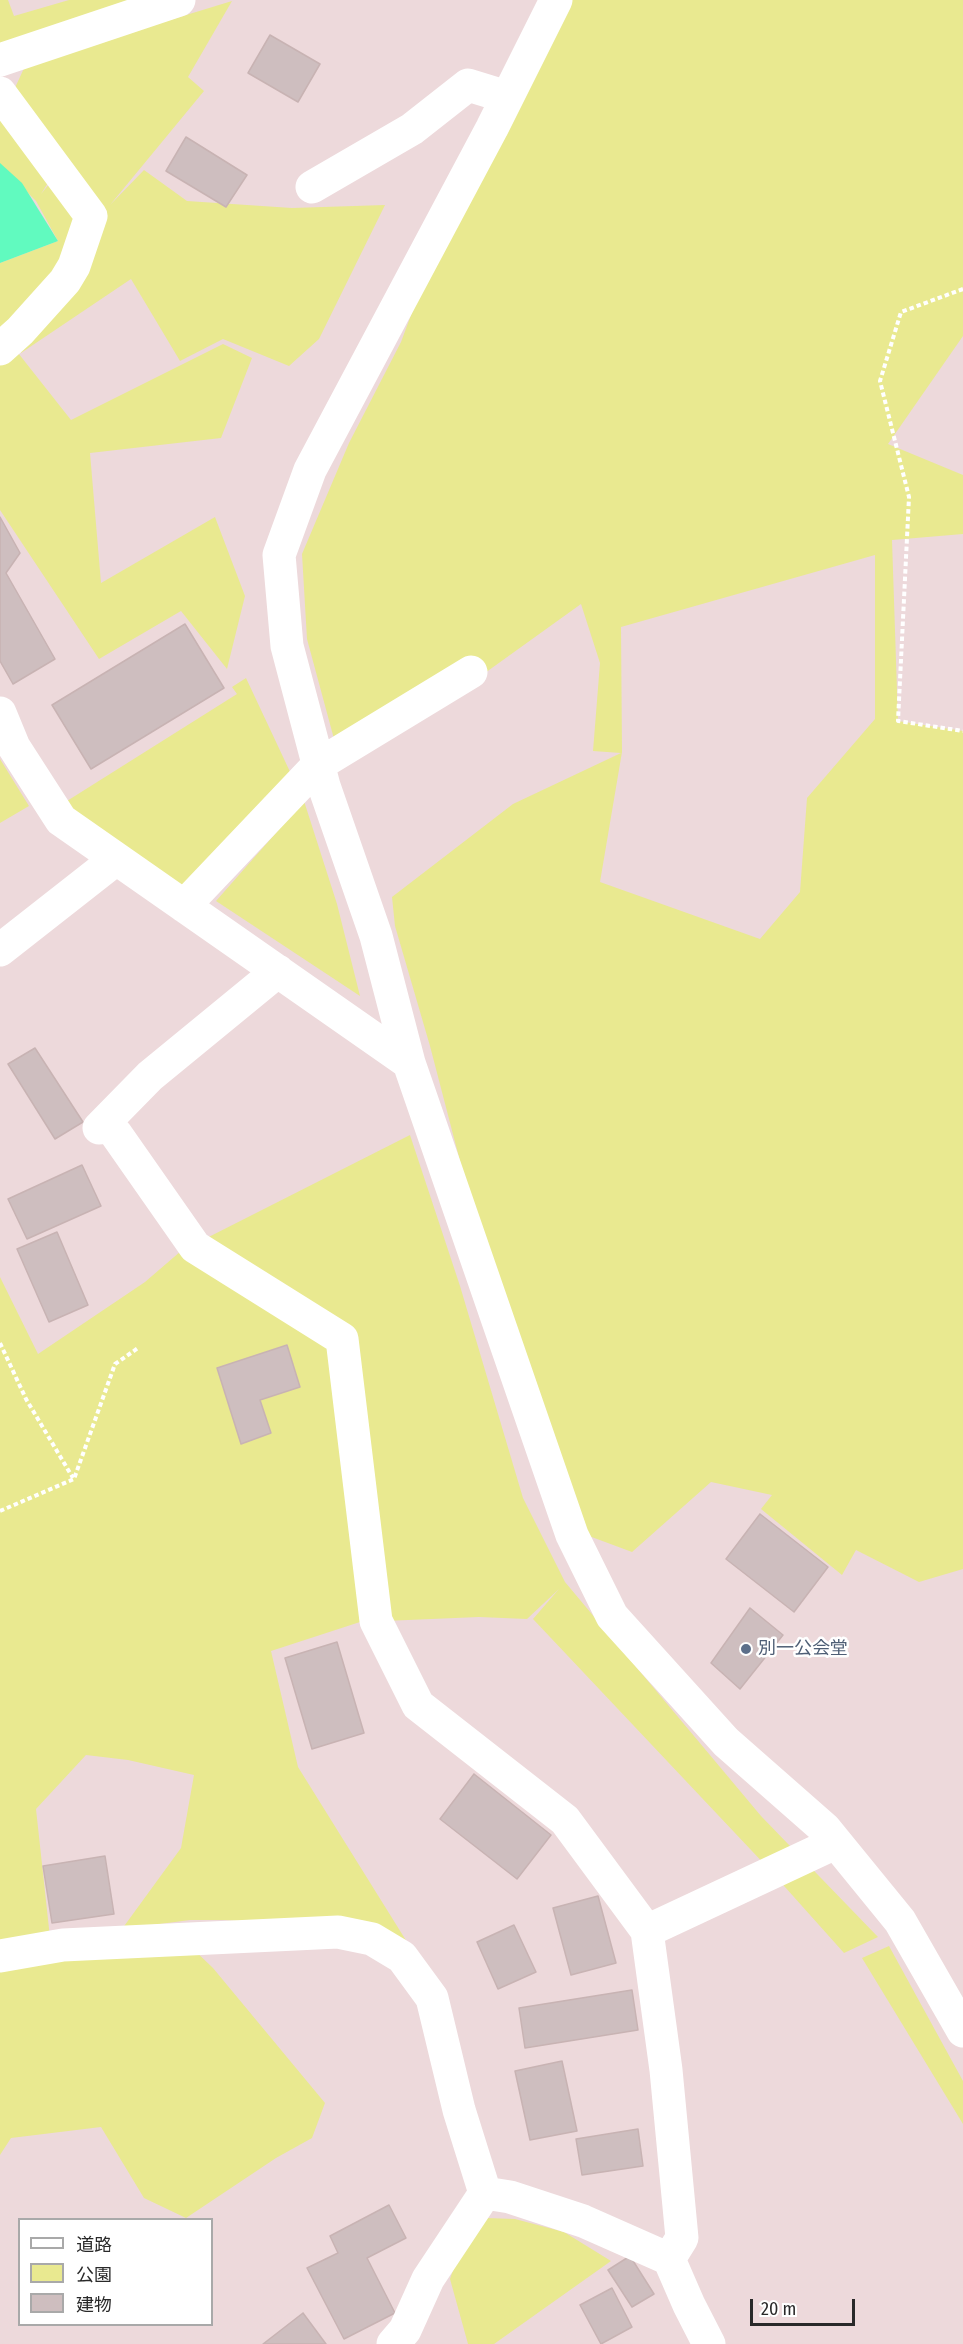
<!DOCTYPE html>
<meta charset="utf-8">
<style>
body{margin:0}
#map{position:relative;width:963px;height:2344px;overflow:hidden;background:#edd9db;font-family:"Fira Sans Condensed","Noto Sans JP",sans-serif}
canvas{display:block}
.legend{position:absolute;left:18px;top:2218px;width:195px;height:108px;box-sizing:border-box;background:#fff;border:2px solid #a9a9a9;margin:0;padding:8px 10px;list-style:none;font-size:18px;color:#292929}
.legend li{display:flex;align-items:center;gap:12px;height:30px}
.legend b{width:30px;border:2px solid #a9a9a9}
.scale{position:absolute;left:750px;top:2299px;width:105px;height:27px;box-sizing:border-box;border:3px solid #292929;border-top:0;padding-left:8px;font-size:18px;line-height:21px;white-space:nowrap;color:#292929;-webkit-text-stroke:4px #fff;paint-order:stroke}
</style>
<div id="map">
<canvas width="963" height="2344"></canvas>
<ul class="legend">
<li><b style="height:8px;background:#fff"></b>道路</li>
<li><b style="height:16px;background:#e9e990"></b>公園</li>
<li><b style="height:16px;background:#cebebf"></b>建物</li>
</ul>
<div class="scale">20 m</div>
</div>
<script>
const context = document.querySelector('canvas').getContext('2d');
context.lineJoin = 'round';
function fillPath(path, color) {
  context.fillStyle = color;
  context.fill(path, 'evenodd');
}
function shape(rows) {
  const path = new Path2D();
  for (const r of rows) {
    path.moveTo(r[0], r[1]);
    for (let i = 2; i < r.length; i += 2) path.lineTo(r[i], r[i + 1]);
  }
  return path;
}
function trace(path, color, width, dash) {
  context.strokeStyle = color;
  context.lineWidth = width;
  context.lineCap = dash ? 'butt' : 'round';
  context.setLineDash(dash || []);
  context.stroke(path);
}
function label(font, color, halo, rows, align = 'center') {
  context.font = font + ' "Fira Sans Condensed","Noto Sans JP",sans-serif';
  context.lineWidth = 5;
  context.setLineDash([]);
  context.textBaseline = 'middle';
  context.strokeStyle = halo;
  context.fillStyle = color;
  for (const [text, x, y, turn = 0] of rows) {
    context.save();
    context.translate(x, y);
    context.rotate((+turn || 0) * Math.PI / 180);
    context.textAlign = isNaN(turn) ? turn : align;
    if (halo) context.strokeText(text, 0, 0);
    context.fillText(text, 0, 0);
    context.restore();
  }
}
fillPath(shape([
 [0,0,8,0,14,16,69,0,154,0,0,53],
 [568,0,963,0,963,336,888,444,963,475,963,534,892,540,898,721,963,731,963,1569,919,1582,856,1550,842,1575,761,1509,772,1495,711,1482,632,1552,589,1536,473,1211,430,1046,395,926,392,897,513,804,621,753,593,751,600,663,581,604,471,683,337,750,307,639,302,554,349,443,401,342,414,307],
 [875,555,875,719,807,798,800,892,760,939,600,882,622,752,621,627],
 [232,1,188,77,204,91,110,205,144,170,187,201,292,208,385,205,319,339,289,366,223,339,180,361,131,279,21,353,16,333,0,345,0,263,58,241,36,201,0,165,0,106,56,170,41,194,54,178,91,214,13,92,26,64],
 [11,344,71,420,223,344,252,358,221,438,90,453,101,583,215,517,245,596,227,669,181,611,99,659,0,510,0,359],
 [246,678,292,776,184,906,59,806,237,694,232,687],
 [0,759,29,806,0,823],
 [304,801,337,904,360,996,216,901],
 [410,1135,460,1286,523,1498,565,1582,761,1816,878,1937,844,1953,768,1868,533,1619,559,1589,527,1619,479,1617,360,1622,271,1651,298,1767,412,1950,318,1926,225,1920,190,1920,122,1929,181,1848,194,1775,128,1760,86,1755,36,1809,51,1947,0,1954,0,1277,38,1354,145,1282,181,1251],
 [190,1946,213,1968,325,2103,312,2138,276,2158,186,2218,144,2198,101,2127,11,2138,0,2155,0,1961],
 [889,1946,963,2081,963,2124,862,1958],
 [486,2218,515,2219,564,2232,611,2261,494,2344,468,2344,450,2279,463,2240]
]), '#e9e990');
fillPath(shape([
 [0,163,22,183,58,241,0,263]
]), '#61fabf');
const building = shape([
 [270,35,320,64,298,102,248,73,270,35],
 [186,137,247,175,226,207,166,171,186,137],
 [0,517,20,553,6,573,55,659,13,684,0,661,0,517],
 [185,624,224,688,91,769,52,705,185,624],
 [35,1048,83,1122,55,1139,8,1064,35,1048],
 [82,1165,101,1206,27,1239,8,1199,82,1165],
 [57,1232,88,1305,49,1322,17,1249,57,1232],
 [287,1345,300,1387,260,1400,271,1433,241,1444,217,1368,287,1345],
 [760,1514,828,1567,794,1612,726,1559,760,1514],
 [750,1608,783,1635,740,1689,711,1663,750,1608],
 [337,1642,364,1733,312,1749,285,1658,337,1642],
 [474,1774,551,1835,517,1879,440,1819,474,1774],
 [105,1856,114,1914,52,1923,43,1866,105,1856],
 [598,1896,616,1963,571,1975,553,1908,598,1896],
 [514,1925,536,1972,498,1989,477,1942,514,1925],
 [632,1990,638,2030,525,2048,519,2008,632,1990],
 [562,2061,577,2131,530,2140,515,2071,562,2061],
 [638,2129,643,2166,582,2175,576,2139,638,2129],
 [389,2205,406,2238,367,2258,395,2313,344,2339,307,2268,338,2253,330,2236,389,2205],
 [630,2256,654,2294,632,2307,608,2270,630,2256],
 [612,2288,632,2327,601,2344,580,2305,612,2288],
 [303,2313,326,2344,263,2344,303,2313]
]);
fillPath(building, '#cebebf');
trace(building, '#c8b3b3', 1.5);
trace(shape([
 [963,289,901,312,880,381,909,497,898,721,963,731],
 [0,1343,26,1399,73,1478],
 [0,1511,74,1479,115,1364,138,1348]
]), '#fff', 4, [4.5, 3]);
trace(shape([
 [556,0,492,128,310,470,279,555,287,646,324,786,376,936,409,1063,572,1535,612,1616,726,1742,825,1829,900,1921,963,2031],
 [0,60,179,0],
 [0,93,91,216,74,266,65,281,20,331,0,349],
 [312,187,412,129,468,85,507,97],
 [0,713,14,747,61,820,409,1063],
 [184,906,318,765,471,672],
 [0,950,116,859],
 [99,1128,150,1076,278,971],
 [116,1134,195,1247,342,1339,376,1621,418,1705,565,1820,647,1931],
 [0,1956,63,1945,338,1932,372,1939,402,1957,432,1998,459,2110,485,2193],
 [485,2193,510,2197,583,2221,669,2259,689,2305,709,2344],
 [669,2259,682,2238,666,2070,647,1931,835,1843],
 [393,2344,405,2330,428,2279,485,2193]
]), '#fff', 33);
for (const [x, y, r, color] of [
 [746,1649,6,"#5c6f8a"]
]) {
  const dot = new Path2D();
  dot.arc(x, y, r, 0, 2 * Math.PI);
  context.fillStyle = color;
  context.fill(dot);
  trace(dot, '#fff', 2);
}
label('18px', '#4e5e75', '#fff', [
 ["別一公会堂",758,1649]
], 'left');
</script>
